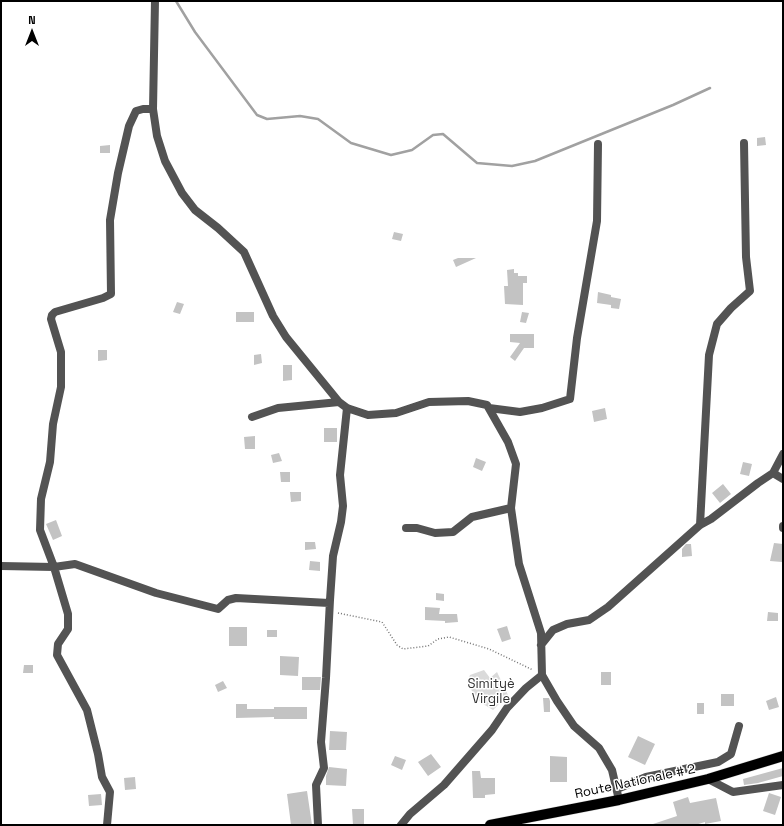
<!DOCTYPE html>
<meta charset="utf-8">
<style>
body{margin:0}
#map{position:relative;width:784px;height:826px;overflow:hidden;background:#fff;font-family:"Space Grotesk",sans-serif}
canvas{display:block}
.frame{position:absolute;inset:0;border:2px solid #000;pointer-events:none}
.north{position:absolute;left:12px;top:12px;width:40px;height:40px;-webkit-text-stroke:3px #fff;paint-order:stroke;rotate:0deg;font-size:11px;font-weight:700;line-height:16px;text-align:center;color:#000}
.north::after{content:'';display:block;margin:auto;width:14px;height:18px;background:#000;clip-path:polygon(50% 0,100% 100%,50% 72%,0 100%)}
</style>
<div id="map">
<canvas width="784" height="826"></canvas>
<div class="frame"></div>
<div class="north">N</div>
</div>
<script>
const context = document.querySelector('canvas').getContext('2d');
context.lineJoin = 'round';
function fillPath(path, color) {
  context.fillStyle = color;
  context.fill(path, 'evenodd');
}
function shape(rows) {
  const path = new Path2D();
  for (const r of rows) {
    path.moveTo(r[0], r[1]);
    for (let i = 2; i < r.length; i += 2) path.lineTo(r[i], r[i + 1]);
  }
  return path;
}
function trace(path, color, width, dash) {
  context.strokeStyle = color;
  context.lineWidth = width;
  context.lineCap = dash ? 'butt' : 'round';
  context.setLineDash(dash || []);
  context.stroke(path);
}
function label(font, color, halo, rows, align = 'center') {
  context.font = font + ' "Space Grotesk",sans-serif';
  context.lineWidth = 3;
  context.setLineDash([]);
  context.textBaseline = 'middle';
  context.strokeStyle = halo;
  context.fillStyle = color;
  for (const [text, x, y, turn = 0] of rows) {
    context.save();
    context.translate(x, y);
    context.rotate((+turn || 0) * Math.PI / 180);
    context.textAlign = isNaN(turn) ? turn : align;
    if (halo) context.strokeText(text, 0, 0);
    context.fillText(text, 0, 0);
    context.restore();
  }
}
fillPath(shape([
 [484,670,490,678,497,672,508,695,493,710,480,702,467,684,470,675]
]), '#dadada');
trace(shape([
 [176,1,195,32,257,115,267,119,300,116,318,119,351,143,391,155,412,150,433,135,443,134,477,163,512,166,535,161,673,105,710,88]
]), '#a1a1a1', 2.5);
fillPath(shape([
 [765,137,766,145,757,146,757,138],
 [110,145,110,153,100,153,100,146],
 [394,232,403,234,401,241,392,239],
 [458,258,476,258,456,267,453,260],
 [514,269,514,273,518,273,518,276,527,276,527,283,523,283,523,305,505,304,504,286,508,286,507,270],
 [598,292,611,295,611,297,621,299,619,309,611,308,611,305,597,303],
 [177,302,184,304,180,314,173,312],
 [236,312,254,312,254,322,236,322],
 [522,312,529,313,526,323,520,322],
 [510,334,534,334,534,348,524,348,515,361,510,357,520,343,510,342],
 [98,350,107,350,107,360,98,361],
 [261,354,262,363,254,365,254,355],
 [283,365,292,365,292,380,283,381],
 [605,408,607,419,594,422,592,411],
 [324,428,337,428,337,442,324,442],
 [255,436,255,449,245,449,244,437],
 [279,453,282,461,273,463,271,455],
 [476,458,486,462,482,471,473,467],
 [743,462,752,464,749,476,740,474],
 [280,472,290,472,290,482,281,482],
 [723,484,731,494,720,503,712,493],
 [290,492,301,492,301,501,291,502],
 [56,520,62,536,53,540,46,524],
 [305,542,315,542,316,549,305,550],
 [774,543,783,544,782,562,770,561],
 [686,544,691,544,692,556,682,557,682,549],
 [310,561,320,562,320,571,309,570],
 [436,593,444,594,444,601,436,600],
 [425,607,440,608,439,614,457,614,458,622,445,623,445,621,425,620],
 [768,612,778,613,778,621,767,621],
 [507,626,511,639,502,642,497,629],
 [229,627,247,627,247,646,229,646],
 [267,630,277,630,277,637,267,637],
 [280,656,299,657,298,676,280,675],
 [24,665,33,665,33,673,23,673],
 [601,672,611,672,611,685,601,685],
 [302,677,321,677,320,690,302,690],
 [223,681,227,688,218,692,215,685],
 [721,694,734,694,734,706,721,706],
 [776,697,779,707,769,710,766,701],
 [543,698,549,698,550,701,550,712,544,712],
 [697,703,704,703,704,714,697,714],
 [236,704,247,704,247,709,274,709,274,707,307,707,307,719,274,719,274,717,236,718],
 [330,731,347,732,346,750,329,750],
 [638,736,655,744,645,765,628,757],
 [431,754,441,767,428,776,418,762],
 [395,756,406,760,402,770,391,765],
 [550,756,567,757,567,782,550,782],
 [329,767,347,769,346,786,326,785,326,776],
 [783,768,783,776,758,783,744,785,743,779],
 [472,771,480,771,481,778,495,778,495,794,485,795,485,798,473,798],
 [135,777,136,789,125,790,124,778],
 [307,791,312,825,291,825,287,794],
 [769,793,781,797,775,815,763,811],
 [101,794,102,805,89,806,88,795],
 [688,797,690,803,716,798,721,821,705,824,705,822,695,825,654,825,653,824,677,816,673,802],
 [352,809,364,809,364,825,353,825]
]), '#c3c3c3');
const primary = shape([
 [490,825,619,800,708,779,783,756]
]);
trace(primary, '#dbdbdb', 11);
trace(shape([
 [338,613,382,622,397,645,403,649,428,646,438,639,449,637,489,649,533,670]
]), '#757575', 1.5, [1, 2]);
trace(shape([
 [155,1,153,109,157,136,165,161,182,193,195,210,218,228,244,252,273,316,286,337,339,402,347,408,368,415,396,413,429,402,468,401,487,405,508,442,516,464,511,508,519,564,541,633,542,675,557,701,574,726,599,748,612,770,619,800],
 [489,408,520,412,542,408,570,399,577,338,597,221,598,144],
 [252,417,278,408,339,402],
 [773,473,783,479],
 [700,525,709,355,717,324,731,308,750,291,746,257,744,143],
 [783,526,783,528],
 [406,528,417,528,435,533,453,532,472,517,511,508],
 [1,566,54,567,75,564,156,593,218,609,228,600,236,598,329,603],
 [541,645,553,630,567,624,589,620,608,607,700,525,711,519,758,483,773,473,783,454],
 [708,779,733,792,783,785],
 [617,789,646,777,718,762,731,754,739,726],
 [107,825,110,792,102,777,98,754,87,710,57,655,58,644,68,629,68,614,54,567,40,530,41,499,50,462,53,424,61,387,61,352,51,319,52,315,55,312,103,298,111,294,110,220,118,173,129,126,136,111,143,109,153,109],
 [318,825,316,785,324,768,321,742,326,678,330,600,333,556,341,522,343,506,340,475,347,408],
 [401,825,410,814,444,785,492,730,507,708,526,688,542,675]
]), '#535353', 8);
trace(primary, '#000', 10);
label('13px', '#313131', '#fff', [
 ["Simityè",491,684],
 ["Virgile",491,699]
]);
label('13px', '#000', '#fff', [
 ["Route Nationale # 2",635,782,-12]
]);
</script>
